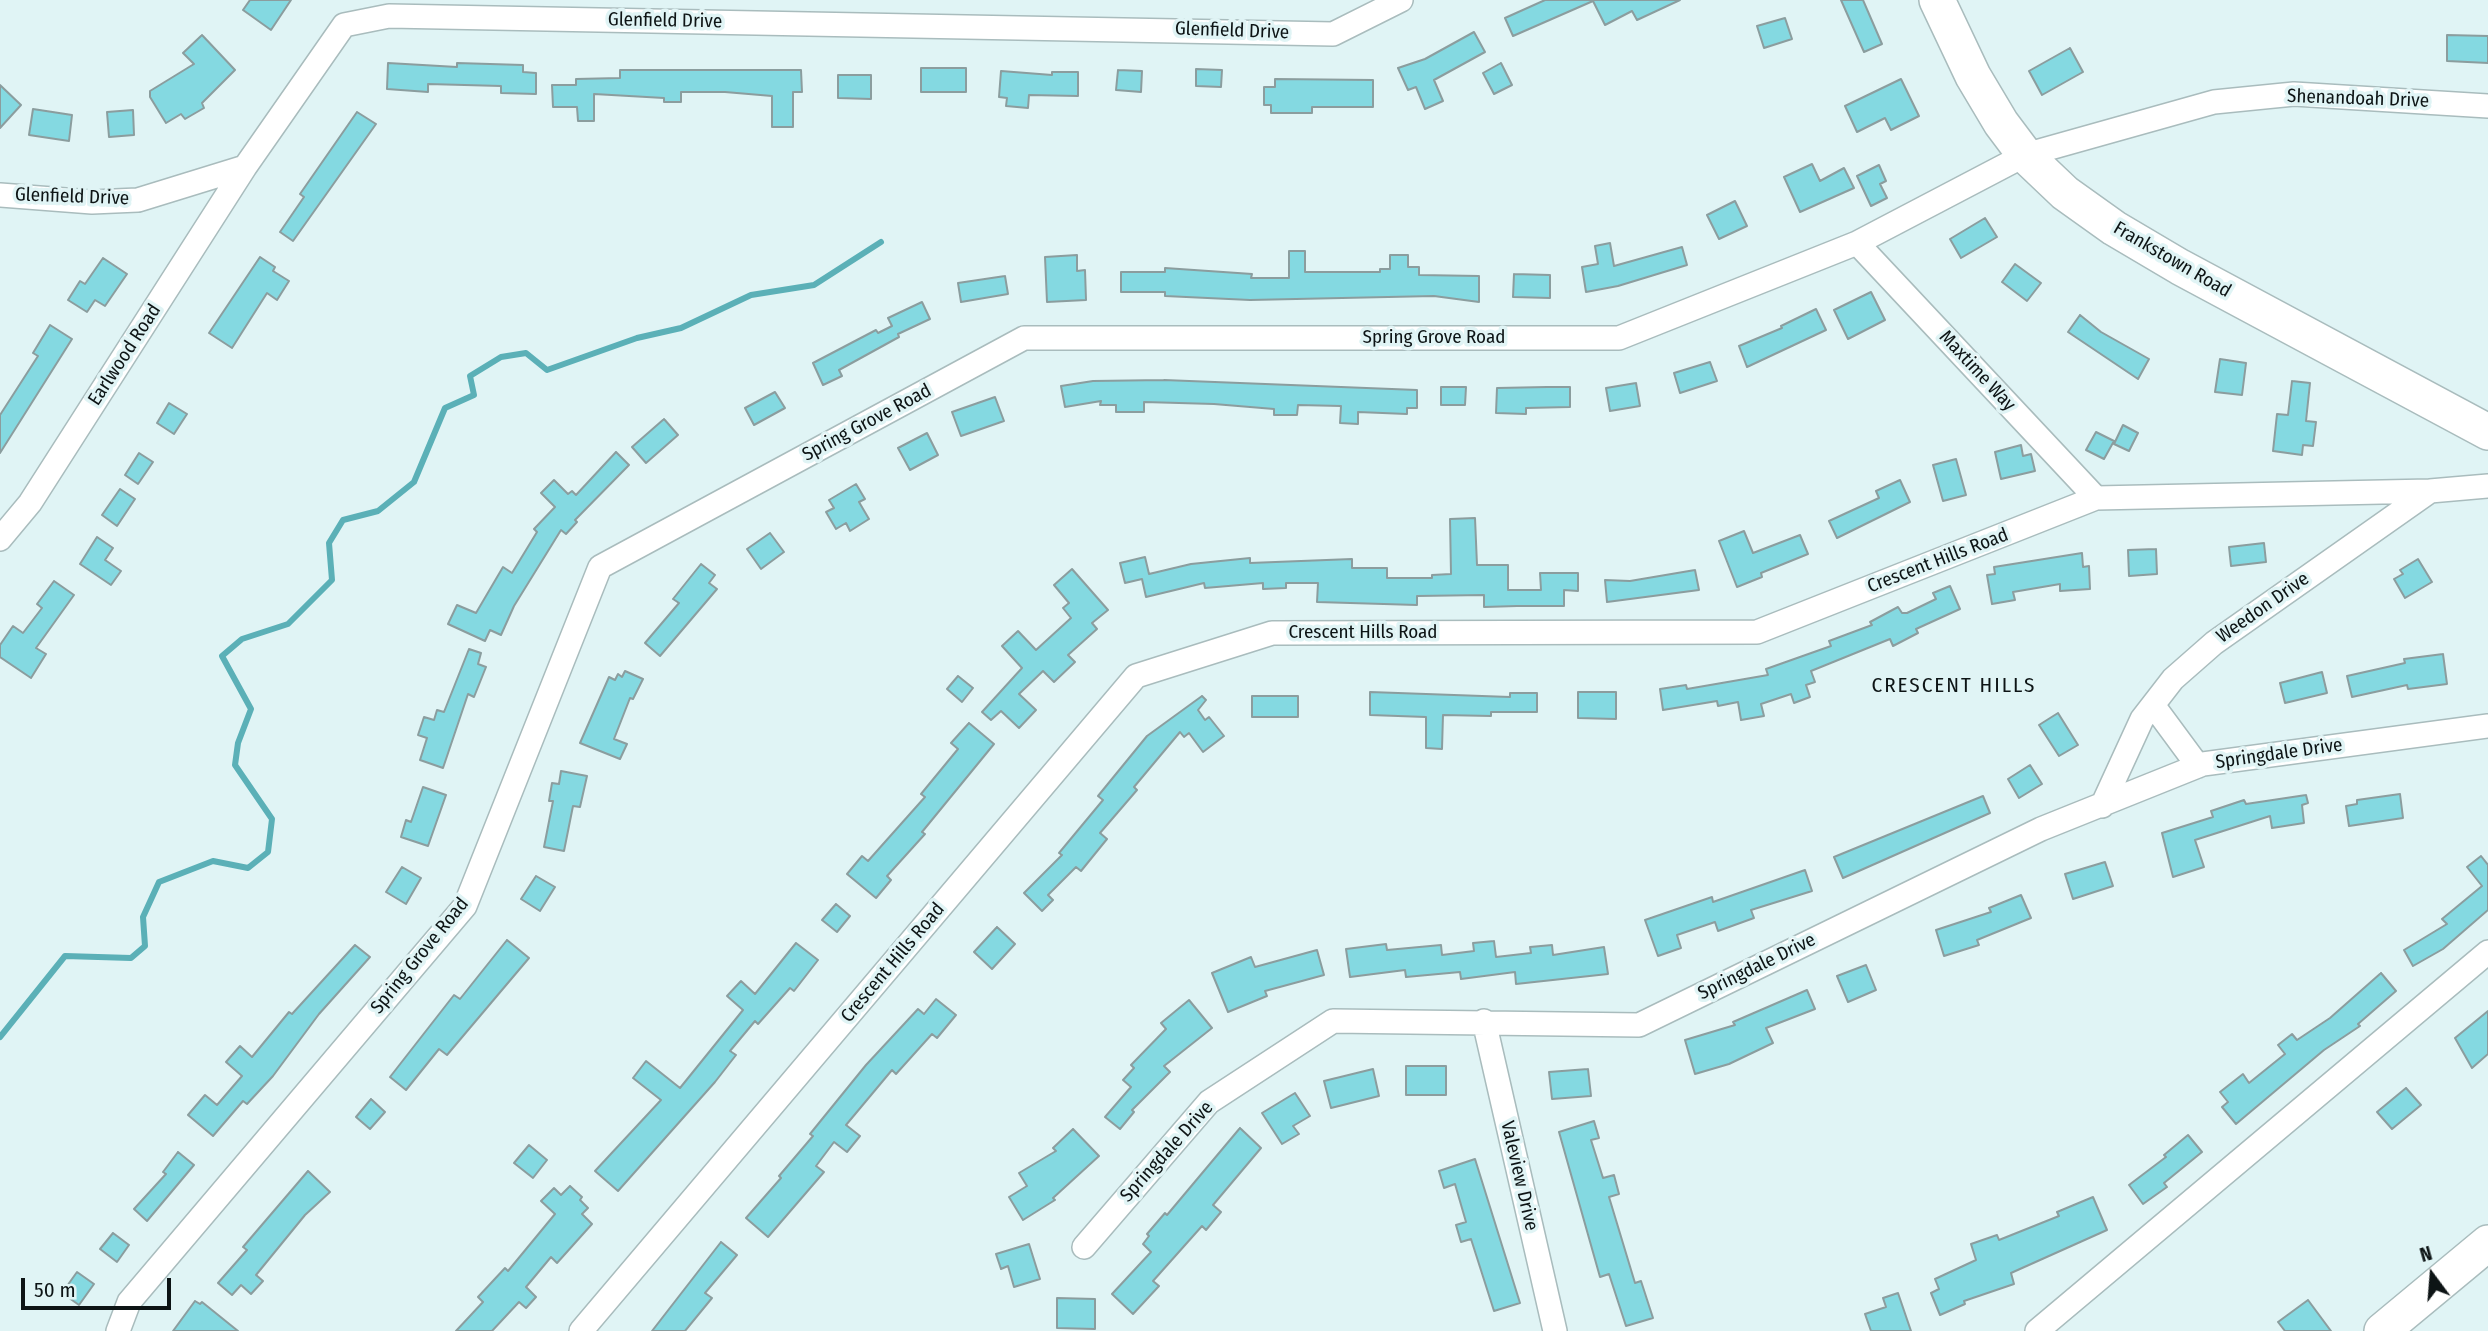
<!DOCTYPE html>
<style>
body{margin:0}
#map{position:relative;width:2488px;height:1331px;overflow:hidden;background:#e0f4f5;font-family:"Fira Sans Condensed",sans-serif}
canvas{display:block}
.north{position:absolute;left:2397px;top:1240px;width:70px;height:70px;-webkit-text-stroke:5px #e0f4f5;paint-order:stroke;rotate:344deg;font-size:19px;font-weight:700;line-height:28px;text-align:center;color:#0d1415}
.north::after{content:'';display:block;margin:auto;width:24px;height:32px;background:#0d1415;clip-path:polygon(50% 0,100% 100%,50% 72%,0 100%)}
.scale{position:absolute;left:21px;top:1278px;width:150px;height:32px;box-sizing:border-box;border:4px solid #0d1415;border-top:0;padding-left:9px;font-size:21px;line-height:24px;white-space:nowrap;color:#0d1415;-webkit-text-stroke:5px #e0f4f5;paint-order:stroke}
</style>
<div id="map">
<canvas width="2488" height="1331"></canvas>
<div class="north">N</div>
<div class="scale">50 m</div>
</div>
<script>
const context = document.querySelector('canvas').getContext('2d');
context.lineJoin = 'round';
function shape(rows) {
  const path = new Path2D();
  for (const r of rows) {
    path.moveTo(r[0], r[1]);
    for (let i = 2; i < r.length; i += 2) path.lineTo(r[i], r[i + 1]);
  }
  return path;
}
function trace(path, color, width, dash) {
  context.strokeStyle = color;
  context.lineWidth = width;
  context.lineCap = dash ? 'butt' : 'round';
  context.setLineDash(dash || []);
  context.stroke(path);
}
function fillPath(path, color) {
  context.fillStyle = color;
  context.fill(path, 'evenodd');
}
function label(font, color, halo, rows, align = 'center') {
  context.font = font + ' "Fira Sans Condensed",sans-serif';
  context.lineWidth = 7;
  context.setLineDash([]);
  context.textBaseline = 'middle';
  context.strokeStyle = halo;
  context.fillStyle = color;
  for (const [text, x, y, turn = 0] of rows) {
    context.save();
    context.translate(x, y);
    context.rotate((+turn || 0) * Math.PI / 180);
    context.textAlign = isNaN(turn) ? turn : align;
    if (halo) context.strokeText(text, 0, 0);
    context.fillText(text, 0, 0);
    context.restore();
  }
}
trace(shape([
 [0,1037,65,956,131,958,145,946,143,917,159,882,213,861,248,868,268,852,272,819,235,765,238,743,251,709,222,656,242,639,288,624,332,580,329,543,343,520,378,511,414,482,445,408,474,395,470,376,501,357,526,353,547,370,637,338,681,328,751,295,814,285,881,242]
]), '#5bb0b7', 6);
const building = shape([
 [250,0,291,0,271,30,243,10,250,0],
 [1545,0,1680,0,1637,20,1632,11,1605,25,1593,1,1513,36,1505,18,1545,0],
 [1841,0,1863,0,1882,44,1864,52,1841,0],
 [1785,18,1792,39,1764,48,1757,26,1785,18],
 [1474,32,1485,52,1434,80,1443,101,1425,109,1416,87,1408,90,1398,68,1425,59,1474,32],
 [202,35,235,70,202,103,204,108,185,119,181,114,166,123,150,97,150,91,194,64,183,53,202,35],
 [2447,35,2488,36,2488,63,2447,61,2447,35],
 [2070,48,2083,72,2042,95,2029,71,2070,48],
 [388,63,457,67,457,63,523,65,523,72,536,73,536,94,501,93,501,86,428,84,428,92,387,89,388,63],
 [1501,63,1512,85,1494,94,1483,73,1501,63],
 [921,68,966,68,966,92,921,92,921,68],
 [1196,69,1222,70,1221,87,1196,86,1196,69],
 [620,70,801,70,802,92,793,92,793,127,772,127,772,96,725,92,681,92,681,102,664,102,664,98,594,94,594,121,578,121,577,107,553,107,552,85,576,85,576,79,620,78,620,70],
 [1118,70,1142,71,1141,92,1116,90,1118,70],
 [1001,71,1052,75,1052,72,1078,72,1078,96,1029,95,1028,108,1006,106,1007,98,999,97,1001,71],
 [838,75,871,75,871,99,838,98,838,75],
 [1275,79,1373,80,1373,107,1312,107,1312,113,1271,113,1271,105,1264,105,1264,87,1275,87,1275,79],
 [1901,79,1919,116,1891,130,1885,118,1857,132,1845,106,1901,79],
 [0,85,21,105,0,128,0,85],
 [33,109,72,115,69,141,29,135,33,109],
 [133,110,134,135,109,137,107,112,133,110],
 [357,112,376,124,293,241,280,232,304,197,300,194,357,112],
 [1812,164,1820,181,1844,168,1854,188,1800,212,1784,177,1812,164],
 [1879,165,1886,181,1880,184,1887,198,1871,206,1857,176,1879,165],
 [1735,201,1747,226,1719,239,1707,215,1735,201],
 [1985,218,1997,237,1961,258,1950,239,1985,218],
 [1610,243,1614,266,1682,247,1687,265,1618,286,1586,292,1582,267,1598,264,1595,246,1610,243],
 [1289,251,1305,251,1305,272,1380,272,1380,269,1390,269,1390,255,1408,255,1408,267,1419,267,1419,275,1479,276,1479,302,1434,296,1250,300,1165,296,1165,292,1121,292,1121,272,1165,272,1165,268,1252,274,1251,278,1289,278,1289,251],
 [1077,255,1077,271,1085,270,1086,300,1047,302,1045,257,1077,255],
 [260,257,275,267,273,271,289,281,277,300,267,293,232,348,209,333,260,257],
 [103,258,127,274,105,306,95,300,87,312,68,300,80,281,85,284,103,258],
 [2015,264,2041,283,2027,301,2002,282,2015,264],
 [1514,274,1550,275,1550,298,1513,297,1514,274],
 [1005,276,1008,294,961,302,958,283,1005,276],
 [1871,292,1885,320,1848,339,1834,310,1871,292],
 [922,302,930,319,898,334,899,337,839,370,842,376,823,385,813,363,876,330,878,333,892,326,888,318,922,302],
 [1816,309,1826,330,1747,367,1739,346,1782,328,1781,326,1816,309],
 [2080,315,2101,332,2149,359,2138,379,2068,332,2080,315],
 [50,325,72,339,0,453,0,415,38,356,33,353,50,325],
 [2220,359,2246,363,2242,395,2215,392,2220,359],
 [1710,362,1717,381,1680,393,1674,373,1710,362],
 [1164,380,1417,390,1417,408,1407,408,1407,414,1358,412,1358,424,1340,423,1341,406,1298,405,1297,415,1274,415,1274,409,1214,404,1144,402,1144,412,1116,412,1116,405,1100,405,1101,401,1065,407,1061,386,1093,381,1164,380],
 [2292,381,2310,383,2306,421,2316,422,2313,446,2303,445,2302,455,2273,451,2277,414,2288,415,2292,381],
 [1636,383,1640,406,1610,411,1606,388,1636,383],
 [1441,387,1466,387,1465,405,1441,405,1441,387],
 [1547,387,1570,387,1570,407,1526,408,1526,414,1496,413,1497,388,1547,387],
 [775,392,785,408,754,425,745,408,775,392],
 [995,397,1004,421,961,436,952,412,995,397],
 [169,403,187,414,174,434,157,423,169,403],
 [664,419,678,435,646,463,632,447,664,419],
 [2123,425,2138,433,2129,451,2114,444,2123,425],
 [2096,432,2114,441,2104,459,2086,450,2096,432],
 [927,433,938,455,910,470,898,448,927,433],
 [2021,445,2023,456,2031,454,2035,471,2001,479,1995,452,2021,445],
 [616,452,629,465,575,520,577,522,566,534,561,530,514,606,501,635,490,630,485,641,448,624,457,605,476,613,503,567,512,573,537,532,534,529,555,507,541,493,554,480,568,494,572,491,576,495,616,452],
 [139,453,153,462,138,484,125,475,139,453],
 [1956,459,1966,495,1943,501,1933,465,1956,459],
 [1900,480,1910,502,1837,538,1829,521,1879,498,1876,491,1900,480],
 [856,484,865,499,859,502,869,519,850,531,846,523,836,529,826,512,834,508,829,500,856,484],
 [120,489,135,499,117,526,102,515,120,489],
 [1475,518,1477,565,1508,565,1508,590,1541,590,1540,573,1578,573,1578,591,1564,590,1564,606,1517,606,1484,607,1484,595,1417,596,1417,605,1317,602,1318,583,1286,583,1286,588,1263,589,1263,583,1205,588,1204,583,1146,597,1142,579,1125,583,1120,563,1145,557,1149,574,1191,564,1250,558,1250,563,1352,559,1352,568,1387,568,1387,578,1432,578,1432,575,1451,574,1450,519,1475,518],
 [1744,531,1753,553,1800,535,1808,554,1761,573,1762,577,1737,587,1719,541,1744,531],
 [770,533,784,552,761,569,747,549,770,533],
 [97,537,113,548,105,560,121,571,111,585,80,564,97,537],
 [2264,543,2266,562,2231,566,2229,547,2264,543],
 [2156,549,2157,574,2129,576,2128,550,2156,549],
 [2082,553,2083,567,2089,566,2090,589,2060,591,2060,584,2013,592,2015,600,1992,604,1987,575,1995,574,1994,567,2082,553],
 [2418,559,2432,582,2405,598,2394,579,2403,574,2400,570,2418,559],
 [701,564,715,575,709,583,717,589,660,656,645,643,679,603,673,599,701,564],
 [1072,569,1108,610,1092,623,1097,629,1068,655,1075,662,1054,682,1043,671,1019,694,1036,710,1019,728,1001,711,991,720,982,712,1022,668,1002,646,1018,631,1036,650,1071,618,1063,608,1069,603,1054,585,1072,569],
 [1695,570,1699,590,1607,602,1605,580,1630,581,1695,570],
 [54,581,74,595,36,648,46,654,31,678,0,657,0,645,13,626,23,633,42,608,37,604,54,581],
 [1950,586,1960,609,1916,629,1918,633,1893,646,1890,639,1811,671,1815,682,1806,685,1810,697,1794,703,1791,694,1761,704,1764,716,1741,720,1738,702,1718,706,1717,701,1663,710,1660,689,1686,685,1687,689,1768,675,1766,669,1831,646,1829,641,1872,625,1870,622,1898,607,1902,613,1907,613,1936,599,1933,593,1950,586],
 [469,649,481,653,478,664,486,667,474,697,468,694,443,768,420,760,427,738,418,735,424,717,434,720,437,710,444,712,469,649],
 [2443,654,2447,684,2408,689,2407,685,2352,697,2347,676,2405,663,2404,659,2443,654],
 [625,671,643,679,633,699,630,698,614,739,627,744,620,759,580,743,609,677,615,680,618,674,622,677,625,671],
 [2322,672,2327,693,2285,703,2280,683,2322,672],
 [958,676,973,688,962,702,947,689,958,676],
 [1370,692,1510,697,1510,693,1537,693,1537,712,1491,712,1491,716,1443,715,1442,749,1426,748,1426,717,1370,715,1370,692],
 [1578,692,1616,692,1616,719,1578,718,1578,692],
 [1202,696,1206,700,1198,710,1205,720,1209,717,1224,736,1203,752,1189,733,1184,737,1180,732,1134,787,1137,790,1100,833,1107,839,1081,871,1076,867,1048,895,1053,900,1042,911,1024,893,1062,855,1059,853,1103,800,1098,796,1147,736,1202,696],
 [1252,696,1298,696,1298,717,1252,717,1252,696],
 [2058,713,2078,745,2059,756,2039,725,2058,713],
 [969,723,994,744,922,832,925,834,887,876,891,880,876,898,847,874,862,856,868,861,925,797,921,794,958,749,951,743,969,723],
 [2030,765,2042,784,2019,798,2008,779,2030,765],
 [561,771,587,776,580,807,573,806,564,851,544,847,553,801,549,801,552,783,559,784,561,771],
 [423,787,446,795,428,846,401,837,406,820,411,822,423,787],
 [2400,794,2403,818,2349,826,2346,806,2357,804,2357,800,2400,794],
 [2306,795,2308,803,2302,805,2304,823,2272,828,2270,816,2195,840,2204,867,2173,877,2162,833,2213,817,2211,811,2244,800,2246,804,2306,795],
 [1983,796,1990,813,1843,878,1834,857,1983,796],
 [2481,856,2488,865,2488,910,2443,949,2413,966,2404,950,2447,924,2442,919,2482,886,2467,867,2481,856],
 [2105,862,2113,886,2073,899,2065,874,2105,862],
 [402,867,421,878,406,904,386,892,402,867],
 [1805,870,1812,891,1751,910,1754,918,1718,931,1715,922,1677,935,1681,948,1658,956,1645,920,1712,897,1713,902,1805,870],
 [536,876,555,887,540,911,521,899,536,876],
 [2021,895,2031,918,1977,940,1979,945,1944,956,1936,930,1991,912,1989,908,2021,895],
 [836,904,850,916,837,932,822,920,836,904],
 [997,927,1015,944,992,969,974,952,997,927],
 [507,940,529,958,447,1055,439,1049,406,1090,390,1077,454,995,460,999,507,940],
 [1494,941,1496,957,1531,953,1530,947,1552,945,1553,955,1604,947,1608,974,1516,984,1515,972,1461,979,1460,972,1406,977,1405,970,1350,977,1346,949,1386,944,1387,950,1441,945,1442,955,1474,951,1473,943,1494,941],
 [796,943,818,960,794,991,790,988,758,1024,755,1021,730,1051,736,1055,715,1082,618,1191,595,1171,661,1100,633,1078,646,1061,680,1088,743,1010,727,996,741,981,755,994,796,943],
 [355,945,370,957,319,1014,273,1076,247,1104,243,1101,213,1136,188,1115,205,1095,217,1105,242,1076,226,1062,240,1046,252,1057,289,1012,292,1014,355,945],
 [1317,950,1324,975,1265,991,1267,996,1228,1012,1212,973,1251,957,1255,967,1317,950],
 [1866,965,1876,990,1848,1002,1837,976,1866,965],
 [2381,973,2396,991,2358,1024,2360,1026,2324,1050,2236,1124,2222,1107,2228,1102,2220,1092,2243,1074,2249,1083,2285,1054,2278,1045,2292,1034,2297,1040,2330,1018,2381,973],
 [1807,990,1815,1009,1766,1028,1773,1043,1729,1064,1695,1074,1685,1040,1735,1025,1733,1022,1807,990],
 [936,999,956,1015,937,1038,932,1034,896,1074,892,1070,846,1125,860,1136,847,1152,834,1142,816,1166,824,1172,768,1237,746,1218,781,1178,779,1176,813,1136,810,1134,866,1065,918,1009,924,1014,936,999],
 [1189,1000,1212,1028,1164,1066,1170,1072,1132,1110,1134,1112,1120,1129,1105,1117,1131,1087,1123,1080,1134,1068,1131,1065,1166,1029,1161,1023,1189,1000],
 [2488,1011,2488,1054,2472,1068,2455,1038,2488,1011],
 [1406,1066,1446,1066,1446,1095,1406,1095,1406,1066],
 [1373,1069,1379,1096,1331,1108,1324,1081,1373,1069],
 [1588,1069,1591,1096,1552,1099,1549,1072,1588,1069],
 [2406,1088,2421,1105,2392,1129,2377,1112,2406,1088],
 [1295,1093,1310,1116,1293,1126,1299,1134,1282,1144,1262,1113,1295,1093],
 [371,1099,385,1112,370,1129,356,1117,371,1099],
 [1594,1121,1599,1138,1591,1140,1603,1178,1614,1175,1619,1194,1609,1197,1635,1283,1641,1281,1653,1318,1626,1326,1609,1274,1600,1277,1559,1132,1594,1121],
 [1240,1128,1261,1148,1213,1205,1221,1212,1206,1230,1202,1226,1153,1281,1159,1286,1133,1314,1112,1294,1151,1252,1143,1244,1149,1236,1147,1234,1165,1213,1167,1215,1240,1128],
 [1073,1129,1099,1156,1053,1198,1055,1200,1023,1220,1009,1197,1027,1186,1019,1173,1056,1151,1053,1148,1073,1129],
 [2188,1135,2202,1152,2164,1183,2167,1187,2143,1204,2129,1185,2166,1157,2164,1155,2188,1135],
 [529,1145,547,1160,533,1178,514,1163,529,1145],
 [178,1152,194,1165,147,1221,134,1209,166,1174,163,1172,178,1152],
 [1475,1159,1520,1303,1494,1311,1471,1239,1461,1242,1456,1225,1466,1222,1455,1184,1444,1188,1439,1171,1475,1159],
 [308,1171,330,1192,305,1215,256,1275,263,1281,251,1294,241,1285,232,1295,218,1283,247,1250,243,1247,308,1171],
 [570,1186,582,1197,580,1200,588,1208,582,1214,592,1224,557,1263,551,1257,526,1287,536,1297,526,1308,519,1302,492,1331,456,1331,483,1302,478,1297,505,1268,508,1271,555,1214,541,1201,554,1188,561,1195,570,1186],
 [2093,1197,2107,1230,2011,1273,2014,1284,1964,1301,1965,1304,1940,1315,1931,1293,1939,1289,1935,1279,1976,1260,1971,1244,1997,1235,1999,1240,2059,1216,2057,1212,2093,1197],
 [113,1233,129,1245,117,1262,100,1249,113,1233],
 [721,1242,737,1255,705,1293,712,1298,685,1331,652,1331,721,1242],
 [1029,1244,1040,1279,1014,1287,1008,1266,1001,1269,996,1254,1029,1244],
 [77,1272,94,1284,79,1305,62,1293,77,1272],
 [1898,1293,1911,1331,1871,1331,1865,1314,1886,1307,1883,1298,1898,1293],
 [1057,1298,1095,1299,1095,1329,1057,1328,1057,1298],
 [2308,1300,2331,1331,2285,1331,2278,1322,2308,1300],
 [195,1301,200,1304,202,1302,238,1331,173,1331,195,1301]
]);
fillPath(building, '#84d9e1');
trace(building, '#8b9d9e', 2);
const minor = shape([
 [0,195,92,202,138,200,245,167,344,25,389,16,1333,34,1401,0],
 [1857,243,2096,498],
 [0,539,30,503,245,167],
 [2153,705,2198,766],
 [2102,806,2142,719,2173,679,2214,643,2430,491,2488,486],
 [1484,1021,1555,1331],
 [1084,1247,1209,1102,1333,1021,1639,1025,2041,829,2203,764,2488,726],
 [118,1331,129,1302,465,906,600,567,1024,338,1619,338,1857,243,2025,155,2214,102,2294,94,2488,106],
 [581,1331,1136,676,1272,633,1757,632,2096,498,2430,491],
 [2037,1331,2488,952]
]);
const primary = shape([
 [1937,0,1973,76,2001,123,2025,155,2065,193,2114,228,2180,267,2488,432],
 [2382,1331,2488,1243]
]);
trace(minor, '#a9bcbd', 26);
trace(primary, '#a9bcbd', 38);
trace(minor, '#fff', 23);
trace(primary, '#fff', 35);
label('19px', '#0d1415', '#e0f4f5', [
 ["Glenfield Drive",665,21,1],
 ["Glenfield Drive",1232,31,2],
 ["Shenandoah Drive",2358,99,2],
 ["Glenfield Drive",72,197,2],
 ["Frankstown Road",2172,260,30],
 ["Spring Grove Road",1434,338],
 ["Earlwood Road",125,355,-57],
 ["Maxtime Way",1977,371,47],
 ["Spring Grove Road",867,423,-28],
 ["Crescent Hills Road",1938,561,-21],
 ["Weedon Drive",2263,608,-35],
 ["Crescent Hills Road",1363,633],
 ["Springdale Drive",2279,754,-8],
 ["Spring Grove Road",420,956,-51],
 ["Crescent Hills Road",893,963,-50],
 ["Springdale Drive",1757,967,-26],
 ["Springdale Drive",1167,1152,-48],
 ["Valeview Drive",1519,1176,77]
]);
context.letterSpacing = '2px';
label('21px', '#0d1415', '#e0f4f5', [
 ["CRESCENT HILLS",1954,686]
]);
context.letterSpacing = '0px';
</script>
